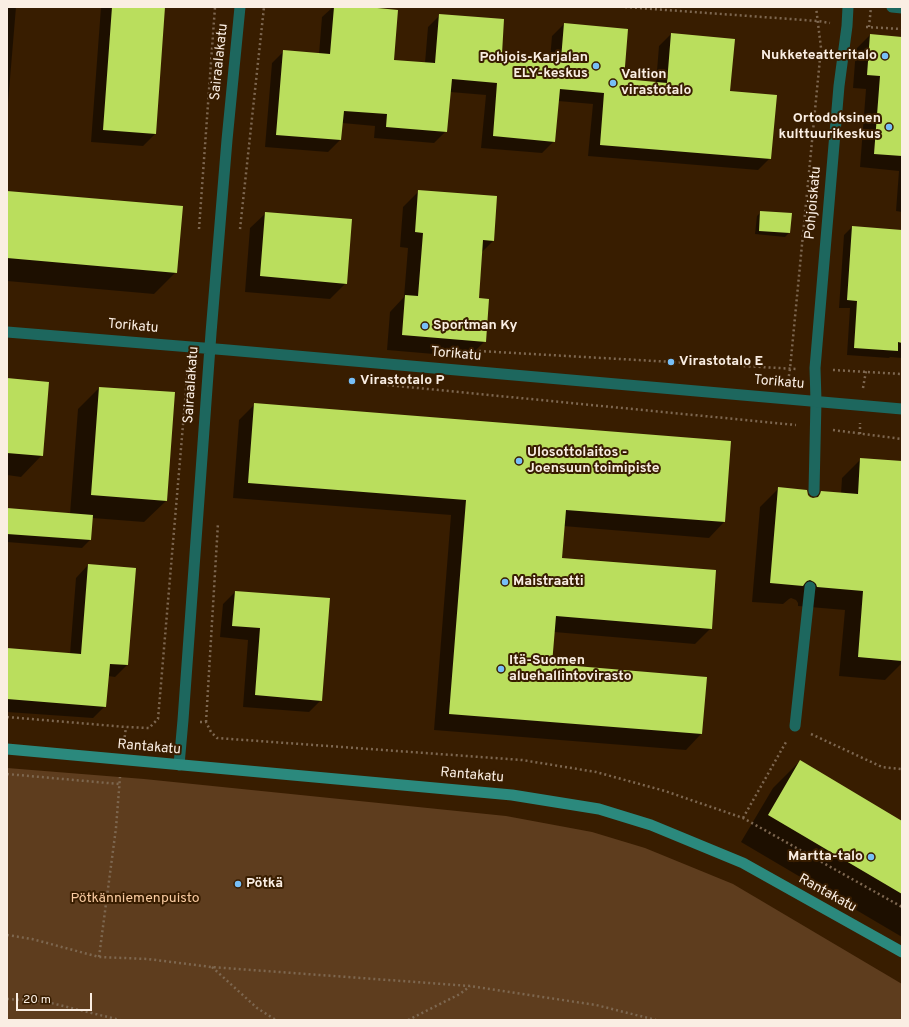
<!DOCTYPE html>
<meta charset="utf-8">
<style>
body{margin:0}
#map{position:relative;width:909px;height:1027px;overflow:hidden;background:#381d00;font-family:Overpass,sans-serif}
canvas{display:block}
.frame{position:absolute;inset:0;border:8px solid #faeee3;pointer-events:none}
.scale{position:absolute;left:16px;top:993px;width:76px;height:18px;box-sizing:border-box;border:2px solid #faeee3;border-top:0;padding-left:5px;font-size:12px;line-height:14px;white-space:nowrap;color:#faeee3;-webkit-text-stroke:3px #381d00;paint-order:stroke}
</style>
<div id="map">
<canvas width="909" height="1027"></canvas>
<div class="frame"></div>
<div class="scale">20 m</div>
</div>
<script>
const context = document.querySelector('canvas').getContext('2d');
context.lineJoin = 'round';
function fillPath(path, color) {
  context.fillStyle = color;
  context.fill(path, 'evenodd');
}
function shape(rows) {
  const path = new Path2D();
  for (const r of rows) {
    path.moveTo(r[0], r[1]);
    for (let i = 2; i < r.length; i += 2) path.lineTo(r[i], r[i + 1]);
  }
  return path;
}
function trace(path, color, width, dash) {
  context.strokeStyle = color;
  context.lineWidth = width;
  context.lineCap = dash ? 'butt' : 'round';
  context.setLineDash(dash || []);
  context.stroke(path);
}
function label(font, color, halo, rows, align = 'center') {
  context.font = font + ' Overpass,sans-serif';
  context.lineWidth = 4;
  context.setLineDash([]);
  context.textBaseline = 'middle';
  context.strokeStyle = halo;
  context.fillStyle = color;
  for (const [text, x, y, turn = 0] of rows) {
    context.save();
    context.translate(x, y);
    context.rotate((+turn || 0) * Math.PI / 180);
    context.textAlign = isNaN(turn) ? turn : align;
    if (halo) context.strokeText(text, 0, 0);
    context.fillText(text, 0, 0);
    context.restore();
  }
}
fillPath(shape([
 [7,768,144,779,506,816,592,832,645,848,733,884,902,984,902,1020,7,1020]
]), '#5e3d1e');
fillPath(shape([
 [7,7,16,7,8,103,7,105],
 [101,7,164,7,155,134,143,146,91,142],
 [333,7,355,7,393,61,425,63,428,27,440,15,501,55,550,59,552,36,564,24,623,80,656,83,659,46,671,34,729,92,770,158,758,170,588,156,593,104,558,101,554,141,542,153,481,148,486,95,450,92,446,131,434,143,374,138,375,126,342,123,340,140,328,152,265,147,272,63,284,51,319,54,322,17],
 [870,35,902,38,902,212,896,211,899,171,860,167,866,89,853,88,856,49],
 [419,191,493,241,482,252,478,299,485,341,469,357,387,350,390,312,404,297,408,248,400,247,403,207],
 [7,192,176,272,154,294,7,281],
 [761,212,789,233,785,237,755,234,757,216],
 [266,213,346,283,330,299,245,292,250,228],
 [852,227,902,231,902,358,890,357,889,358,847,355,850,308,839,308,844,235],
 [7,379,42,455,21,477,7,475],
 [99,388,166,501,144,522,92,518,90,540,82,548,7,542,7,509,70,514,78,409],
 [255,404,730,442,724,522,709,538,563,526,560,559,711,628,695,644,554,632,551,665,706,677,701,734,686,750,434,730,451,515,233,498,239,420],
 [861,459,902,462,902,663,885,680,839,676,845,610,798,606,798,603,796,600,791,598,789,599,783,604,752,602,760,507,779,488,807,495,810,498,815,499,821,492,841,494,842,478],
 [88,565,127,665,115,677,108,676,105,706,93,718,7,712,7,649,70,654,76,578],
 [235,592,321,700,309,712,243,707,248,640,220,637,223,604],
 [800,761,902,822,902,937,741,842,773,788]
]), '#0007');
fillPath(shape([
 [112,7,165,7,156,134,103,130],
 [334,7,367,7,398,10,394,60,435,63,439,14,504,19,502,54,561,59,564,23,628,29,624,79,667,83,671,33,735,39,730,91,777,95,771,159,600,145,604,93,560,89,555,142,493,136,497,83,452,79,447,132,386,127,387,114,344,111,341,140,276,135,283,50,330,54],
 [870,34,902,37,902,156,874,154,880,76,867,75],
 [418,190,497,196,494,241,483,240,479,298,489,299,486,342,402,335,405,295,418,296,423,233,415,232],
 [7,191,183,206,177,273,7,258],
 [760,211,792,213,790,233,759,231],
 [265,212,352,219,347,284,260,276],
 [852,226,902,230,902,343,898,342,898,351,854,348,857,301,847,300],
 [7,378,49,382,43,456,7,453],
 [99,387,175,392,167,501,91,495],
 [254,403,731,441,725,522,566,510,562,558,716,570,712,629,556,616,552,664,707,677,702,734,449,714,466,500,248,483],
 [860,458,902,461,902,661,858,657,863,591,817,587,816,584,814,582,810,580,807,581,805,583,803,586,770,583,778,487,807,490,808,495,810,497,813,498,818,497,820,494,821,491,858,494],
 [7,508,93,515,91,540,7,534],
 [88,564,136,568,128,665,110,664,106,707,7,699,7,648,81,654],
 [235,591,330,598,322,701,255,695,260,628,232,626],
 [800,760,902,821,902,894,768,815]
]), '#bade5d');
trace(shape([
 [625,7,818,21,830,23],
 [866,27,902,29],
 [869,27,871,7],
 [199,229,215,7],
 [240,229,264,7],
 [479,351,796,369],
 [833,370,902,374],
 [788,381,790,369,821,48,816,7],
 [387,385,796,425],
 [863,388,866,371],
 [833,430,902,439],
 [860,434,860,423],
 [7,717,126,727,149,728,158,719,188,366],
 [200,722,206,722,211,732,217,738,522,760,596,772,665,791,743,818,902,907],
 [206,722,218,523],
 [811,734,882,767,901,769,902,768],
 [124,742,126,727],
 [7,774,119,784],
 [743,818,786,742],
 [7,935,32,939,99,957,148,959,211,967,470,986,596,1005,656,1020],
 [99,957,116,828,120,777],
 [212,967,257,1008,276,1020],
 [7,999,43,1001,120,1020],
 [408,1020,460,994,470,986]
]), '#7d6750', 2.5, [2, 3]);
trace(shape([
 [814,491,816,401],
 [795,726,810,587]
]), '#1d675e', 11);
trace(shape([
 [892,7,902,8],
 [7,332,228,350,902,409],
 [816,401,815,368,839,86,847,26,848,7],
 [179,765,183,720,211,333,227,140,240,7]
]), '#1d675e', 11);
trace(shape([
 [7,749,512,795,599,809,651,825,743,863,902,952]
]), '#2b897d', 11);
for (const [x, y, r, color] of [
 [885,56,4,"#77bff7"],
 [596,66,4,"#77bff7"],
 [613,83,4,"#77bff7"],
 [889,127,4,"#77bff7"],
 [425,326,4,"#77bff7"],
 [671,362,4,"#77bff7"],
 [352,381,4,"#77bff7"],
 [519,461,4,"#77bff7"],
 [505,582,4,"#77bff7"],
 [501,669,4,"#77bff7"],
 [871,857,4,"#77bff7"],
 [238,884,4,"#77bff7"]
]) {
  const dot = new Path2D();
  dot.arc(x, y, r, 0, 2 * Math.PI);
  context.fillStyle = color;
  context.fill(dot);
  trace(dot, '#381d00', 1.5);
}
label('bold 14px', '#faeee3', '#381d00', [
 ["Nukketeatteritalo",877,56,"right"],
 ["Pohjois-Karjalan",588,58,"right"],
 ["ELY-keskus",588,74,"right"],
 ["Valtion",621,75],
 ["virastotalo",621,91],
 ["Ortodoksinen",881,119,"right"],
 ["kulttuurikeskus",881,135,"right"],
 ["Sportman Ky",433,326],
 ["Virastotalo E",679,362],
 ["Virastotalo P",360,381],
 ["Ulosottolaitos -",527,453],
 ["Joensuun toimipiste",527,469],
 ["Maistraatti",513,582],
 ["Itä-Suomen",509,661],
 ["aluehallintovirasto",509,677],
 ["Martta-talo",863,857,"right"],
 ["Pötkä",246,884]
], 'left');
label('14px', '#faeee3', '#381d00', [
 ["Sairaalakatu",220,62,-84],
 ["Pohjoiskatu",814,203,-85],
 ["Torikatu",133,327,5],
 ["Torikatu",456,355,5],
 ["Torikatu",779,383,5],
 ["Sairaalakatu",192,385,-86],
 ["Rantakatu",149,748,5],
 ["Rantakatu",472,776,5],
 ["Rantakatu",827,894,29]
]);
label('14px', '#facba1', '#381d00', [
 ["Pötkänniemenpuisto",135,899]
]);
</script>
